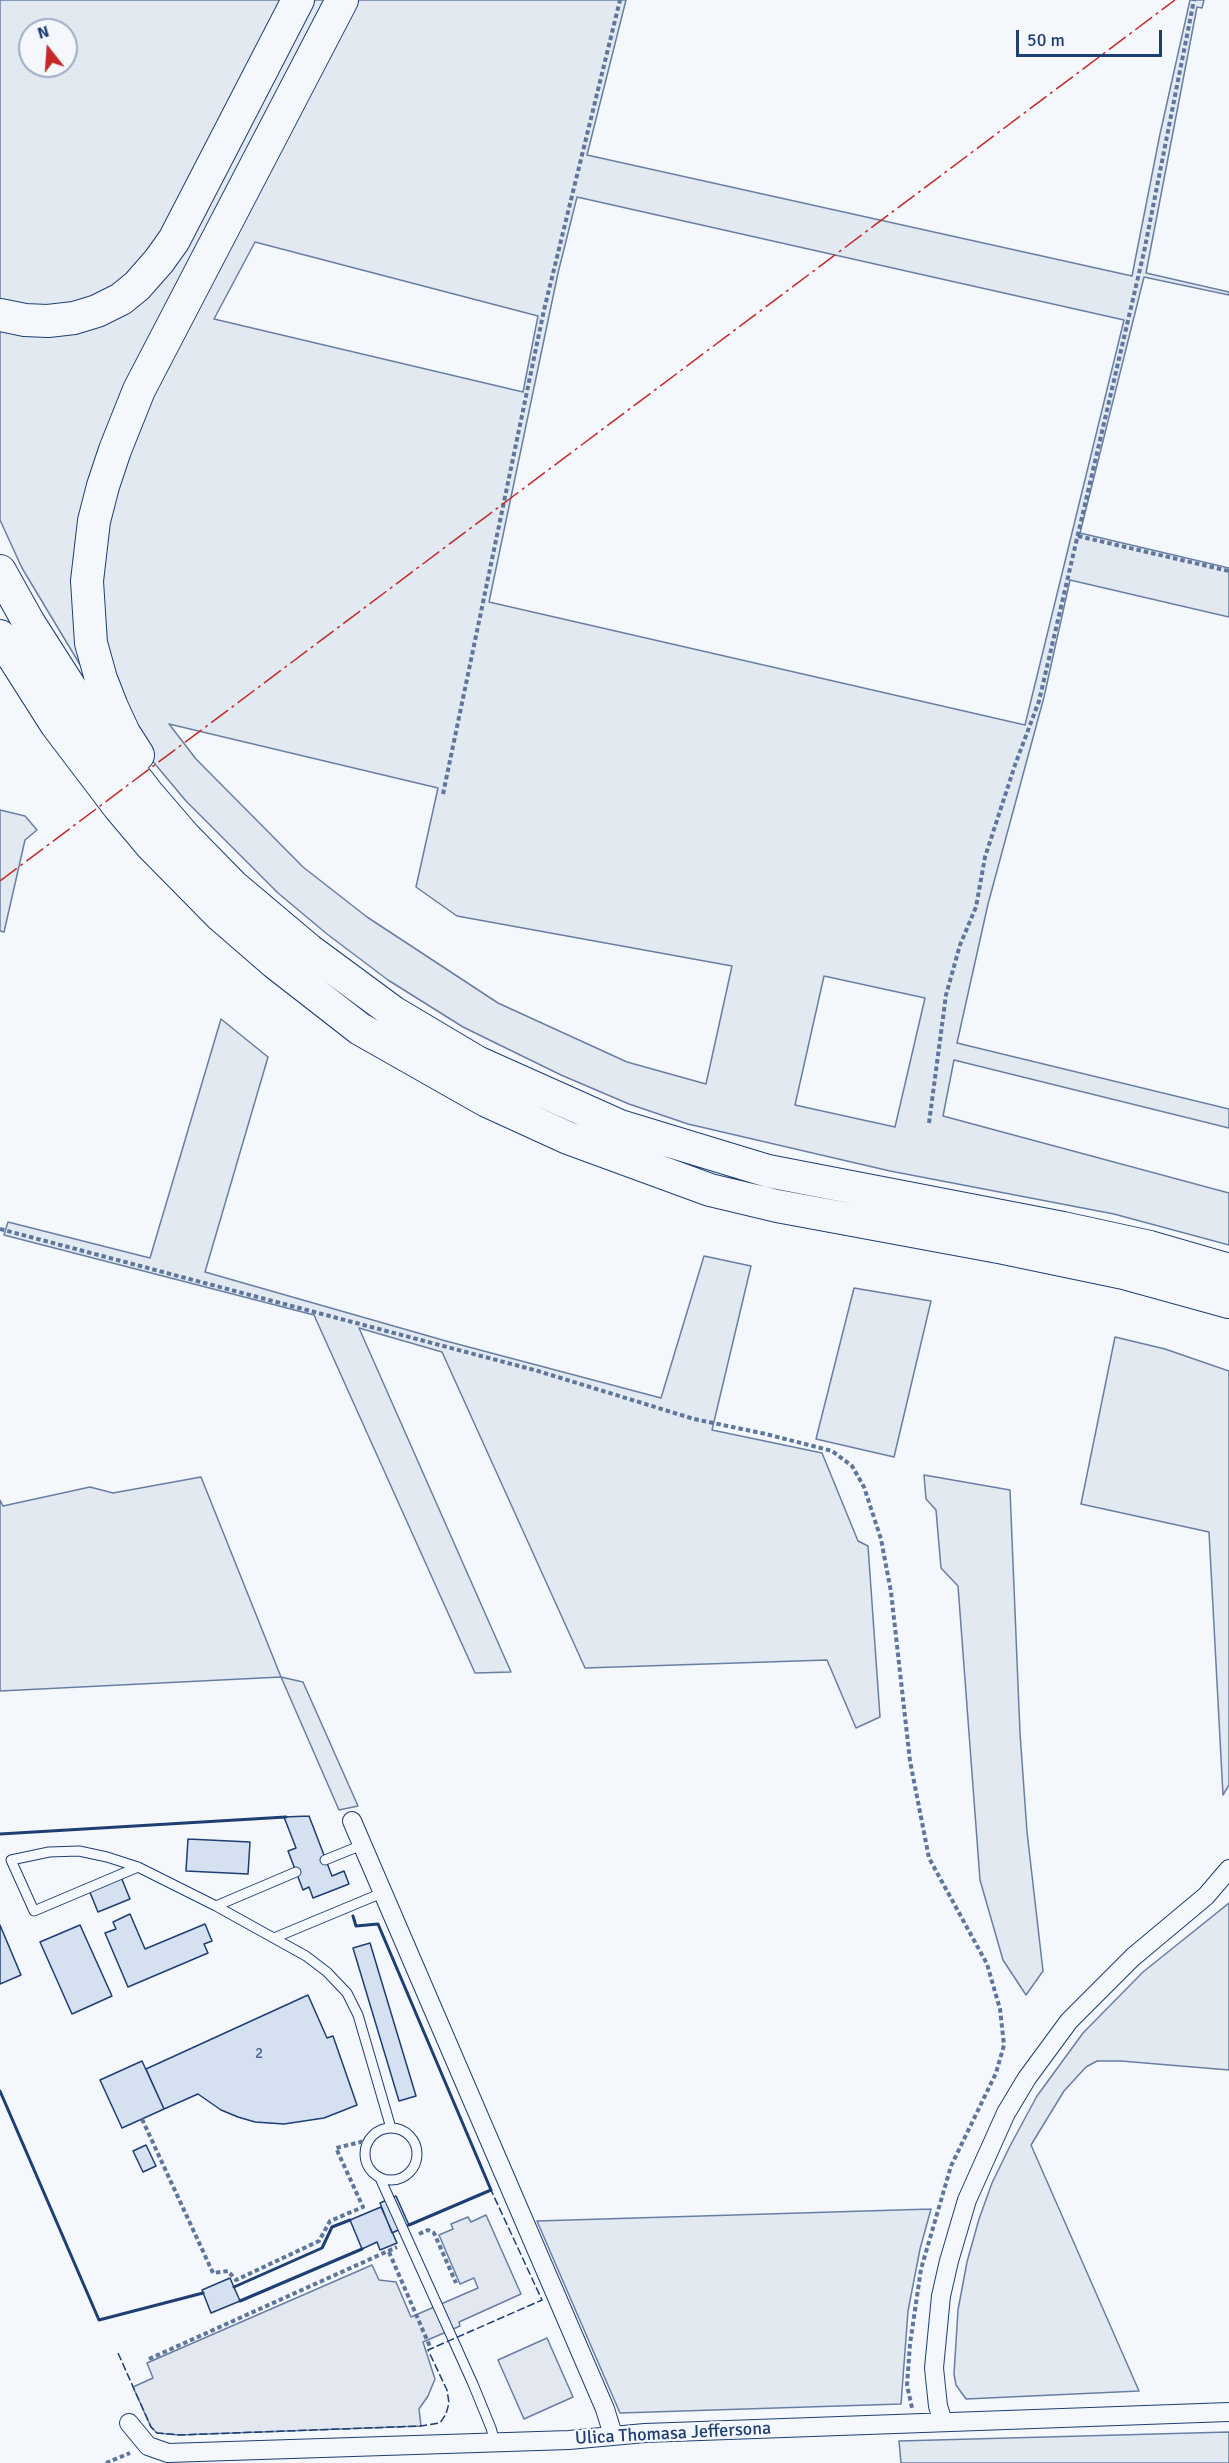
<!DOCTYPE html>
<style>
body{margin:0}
#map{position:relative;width:1229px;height:2463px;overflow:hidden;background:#f4f7fb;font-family:Signika,sans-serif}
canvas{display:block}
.north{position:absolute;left:18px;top:18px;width:60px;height:60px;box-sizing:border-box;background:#f4f7fb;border:2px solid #9eadc5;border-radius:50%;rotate:343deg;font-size:16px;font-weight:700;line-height:24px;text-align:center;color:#1d3f73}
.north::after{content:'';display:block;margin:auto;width:21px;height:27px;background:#c62828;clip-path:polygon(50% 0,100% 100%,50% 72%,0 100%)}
.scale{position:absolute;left:1016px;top:30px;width:146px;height:27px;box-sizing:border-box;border:3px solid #1d3f73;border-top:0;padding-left:8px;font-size:18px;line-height:21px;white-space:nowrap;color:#1d3f73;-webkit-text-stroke:4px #f4f7fb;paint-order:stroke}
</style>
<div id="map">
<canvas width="1229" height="2463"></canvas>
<div class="north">N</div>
<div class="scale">50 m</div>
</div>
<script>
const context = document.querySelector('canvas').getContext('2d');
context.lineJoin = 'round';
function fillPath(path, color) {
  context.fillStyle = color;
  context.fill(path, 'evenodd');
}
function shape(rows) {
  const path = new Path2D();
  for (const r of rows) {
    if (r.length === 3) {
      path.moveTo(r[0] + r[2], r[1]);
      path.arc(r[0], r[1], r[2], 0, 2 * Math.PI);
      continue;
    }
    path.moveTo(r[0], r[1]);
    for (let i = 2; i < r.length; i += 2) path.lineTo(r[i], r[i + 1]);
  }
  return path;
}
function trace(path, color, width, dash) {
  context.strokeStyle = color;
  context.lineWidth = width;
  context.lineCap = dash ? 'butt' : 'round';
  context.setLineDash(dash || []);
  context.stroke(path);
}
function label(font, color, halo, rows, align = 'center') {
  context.font = font + ' Signika,sans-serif';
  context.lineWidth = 4.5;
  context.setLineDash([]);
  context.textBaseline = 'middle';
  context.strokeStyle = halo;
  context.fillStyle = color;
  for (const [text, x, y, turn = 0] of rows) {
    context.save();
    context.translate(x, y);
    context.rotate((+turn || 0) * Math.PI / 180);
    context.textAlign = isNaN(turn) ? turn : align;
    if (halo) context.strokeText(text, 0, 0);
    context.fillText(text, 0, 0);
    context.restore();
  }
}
const green = shape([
 [0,0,289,0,144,266,78,307,0,305,0,0],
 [30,30,66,30,66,66,30,66,30,30],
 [309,0,330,0,114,420,88,678,22,568,0,520,0,325,125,308,309,0],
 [353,0,626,0,587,155,1132,276,1160,134,1190,0,1204,0,1202,8,1197,7,1146,273,1229,292,1229,295,1144,277,1080,533,1229,568,1229,617,1070,580,1044,697,988,904,957,1043,1229,1109,1229,1128,954,1060,943,1116,1229,1193,1229,1245,1114,1214,890,1171,688,1124,629,1104,561,1075,463,1027,388,980,327,934,278,893,186,801,150,758,134,733,100,631,102,535,124,454,353,0],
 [577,197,1124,320,1025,725,489,602,558,273,577,197],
 [255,242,538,316,523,392,214,319,255,242],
 [169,724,438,788,416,887,457,916,732,966,706,1084,627,1062,498,1003,367,917,303,867,196,759,169,724],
 [824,976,925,998,895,1127,795,1105,824,976],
 [0,810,25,816,37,830,25,840,4,932,0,931,0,810],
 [221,1019,268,1057,205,1272,446,1341,661,1398,704,1256,751,1266,712,1430,822,1453,858,1541,868,1546,880,1717,856,1728,827,1660,585,1668,442,1352,359,1328,511,1672,475,1673,314,1315,4,1235,8,1222,150,1258,221,1019],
 [854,1288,931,1301,894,1457,816,1439,854,1288],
 [1115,1337,1165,1349,1229,1371,1229,1785,1223,1795,1209,1532,1081,1504,1115,1337],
 [924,1475,1010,1490,1020,1733,1027,1832,1043,1971,1026,1995,1003,1960,980,1880,958,1586,941,1568,936,1510,926,1499,924,1475],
 [201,1477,281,1677,303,1682,358,1806,339,1810,281,1677,0,1691,0,1500,3,1506,90,1487,113,1493,201,1477],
 [1229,1903,1229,2070,1121,2061,1097,2061,1086,2067,1064,2091,1031,2145,1139,2391,966,2399,956,2385,954,2374,958,2310,967,2262,979,2219,992,2183,1010,2146,1037,2096,1083,2033,1143,1972,1229,1903],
 [931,2209,920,2249,908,2311,901,2404,620,2413,537,2221,931,2209],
 [1229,2432,1229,2463,901,2463,899,2441,1229,2432]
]);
fillPath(green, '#e3e9f0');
trace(green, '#687fa3', 1.5);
const parking = shape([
 [486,2215,521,2294,459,2322,460,2326,423,2342,435,2379,428,2396,419,2409,421,2426,179,2435,157,2433,151,2427,133,2387,153,2378,147,2363,372,2265,379,2280,396,2282,411,2317,478,2288,474,2278,460,2284,439,2235,453,2229,451,2224,468,2217,471,2222,486,2215],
 [547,2338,573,2397,524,2419,498,2360,547,2338]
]);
fillPath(parking, '#e3e8f0');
trace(parking, '#687fa3', 1.5);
const building = shape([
 [309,1816,332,1876,344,1871,349,1884,313,1898,309,1887,303,1890,288,1851,296,1848,284,1817,309,1816],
 [188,1839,250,1842,248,1874,186,1871,188,1839],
 [121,1877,130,1899,98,1912,89,1890,121,1877],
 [130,1914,145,1949,205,1924,212,1941,204,1944,208,1953,128,1987,105,1933,116,1929,113,1922,130,1914],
 [0,1925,21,1975,0,1984,0,1925],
 [80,1925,112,1996,72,2014,40,1942,80,1925],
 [370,1943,416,2096,399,2101,353,1948,370,1943],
 [308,1995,327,2038,333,2036,357,2105,324,2118,284,2124,255,2122,238,2117,221,2110,198,2094,164,2109,146,2069,308,1995],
 [142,2061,164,2109,122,2128,100,2080,142,2061],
 [146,2145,156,2166,143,2172,133,2151,146,2145],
 [396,2196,409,2225,392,2233,380,2203,396,2196],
 [381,2207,397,2243,380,2250,377,2242,362,2249,350,2220,381,2207],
 [230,2278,240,2301,211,2313,202,2290,230,2278]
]);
fillPath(building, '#d5e0f0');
trace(building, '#1d3f73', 1.5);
const lane = shape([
 [325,1860,362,1845],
 [138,1867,34,1911,11,1860,49,1852,79,1851,107,1857,138,1867,216,1906,306,1956,327,1972,347,1993,358,2015,391,2128],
 [216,1906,296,1872],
 [274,1938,382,1893],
 [391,2154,26],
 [380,2178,473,2384,491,2428,495,2442]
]);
const street = shape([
 [352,1821,605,2409,613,2435],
 [943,2422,938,2406,934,2368,941,2296,949,2261,967,2200,1006,2113,1027,2078,1069,2021,1133,1957,1206,1896,1229,1869],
 [129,2423,148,2446,168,2453,569,2440,645,2433,1229,2412]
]);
const highway = shape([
 [0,315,25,320,48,321,74,318,97,311,121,299,137,286,159,261,174,240,298,0],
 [0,571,29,623,91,720,148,794,185,837,233,886,309,950,393,1012,477,1062,620,1126,768,1171,1063,1228,1150,1247,1229,1270],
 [0,636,56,724,119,807,151,845,221,916,274,962,360,1029,487,1101,568,1138,710,1190,777,1206,1004,1248,1124,1273,1229,1302],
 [138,755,124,733,112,707,101,679,91,643,87,581,94,521,103,486,115,450,139,390,342,0]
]);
trace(lane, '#1d3f73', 11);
trace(street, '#1d3f73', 20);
trace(highway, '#1d3f73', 34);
trace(shape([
 [1078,536,1229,571],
 [443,794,544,310,620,0],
 [929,1123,946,995,960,945,976,907,985,857,1015,765,1039,701,1144,252,1194,0],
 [0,1229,538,1371,694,1419,766,1434,832,1451,852,1466,864,1487,881,1539,891,1592,910,1761,929,1858,987,1964,1000,2009,1004,2045,996,2073,951,2166,921,2269,910,2344,907,2385,912,2408],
 [142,2119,213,2273,228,2271,236,2280,319,2241,330,2221,363,2207,336,2148,369,2140],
 [419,2234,428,2230,434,2233,456,2283],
 [389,2252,431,2349],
 [149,2359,397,2247],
 [106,2463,130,2453]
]), '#5e769c', 4, [4.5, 3]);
trace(lane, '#f4f7fb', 9);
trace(street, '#f4f7fb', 18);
trace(highway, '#f4f7fb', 32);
trace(shape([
 [118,2353,151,2427,157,2433,179,2435,421,2426,440,2423,446,2414,449,2403,447,2390,428,2350,542,2300,491,2190]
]), '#1d3f73', 1.5, [8, 3]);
trace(shape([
 [0,1834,286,1817],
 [353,1916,356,1926,378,1924,491,2190,409,2225],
 [0,2091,99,2320,203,2293],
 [234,2287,322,2248,332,2227,350,2220],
 [240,2301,362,2249]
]), '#1d3f73', 3);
trace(shape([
 [0,881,1175,0]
]), '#c62828', 1.5, [21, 4.5, 3, 4.5]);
label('15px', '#4b6792', null, [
 ["2",259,2054]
]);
label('18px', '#1d3f73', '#f4f7fb', [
 ["Ulica Thomasa Jeffersona",673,2434,-3]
]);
</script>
